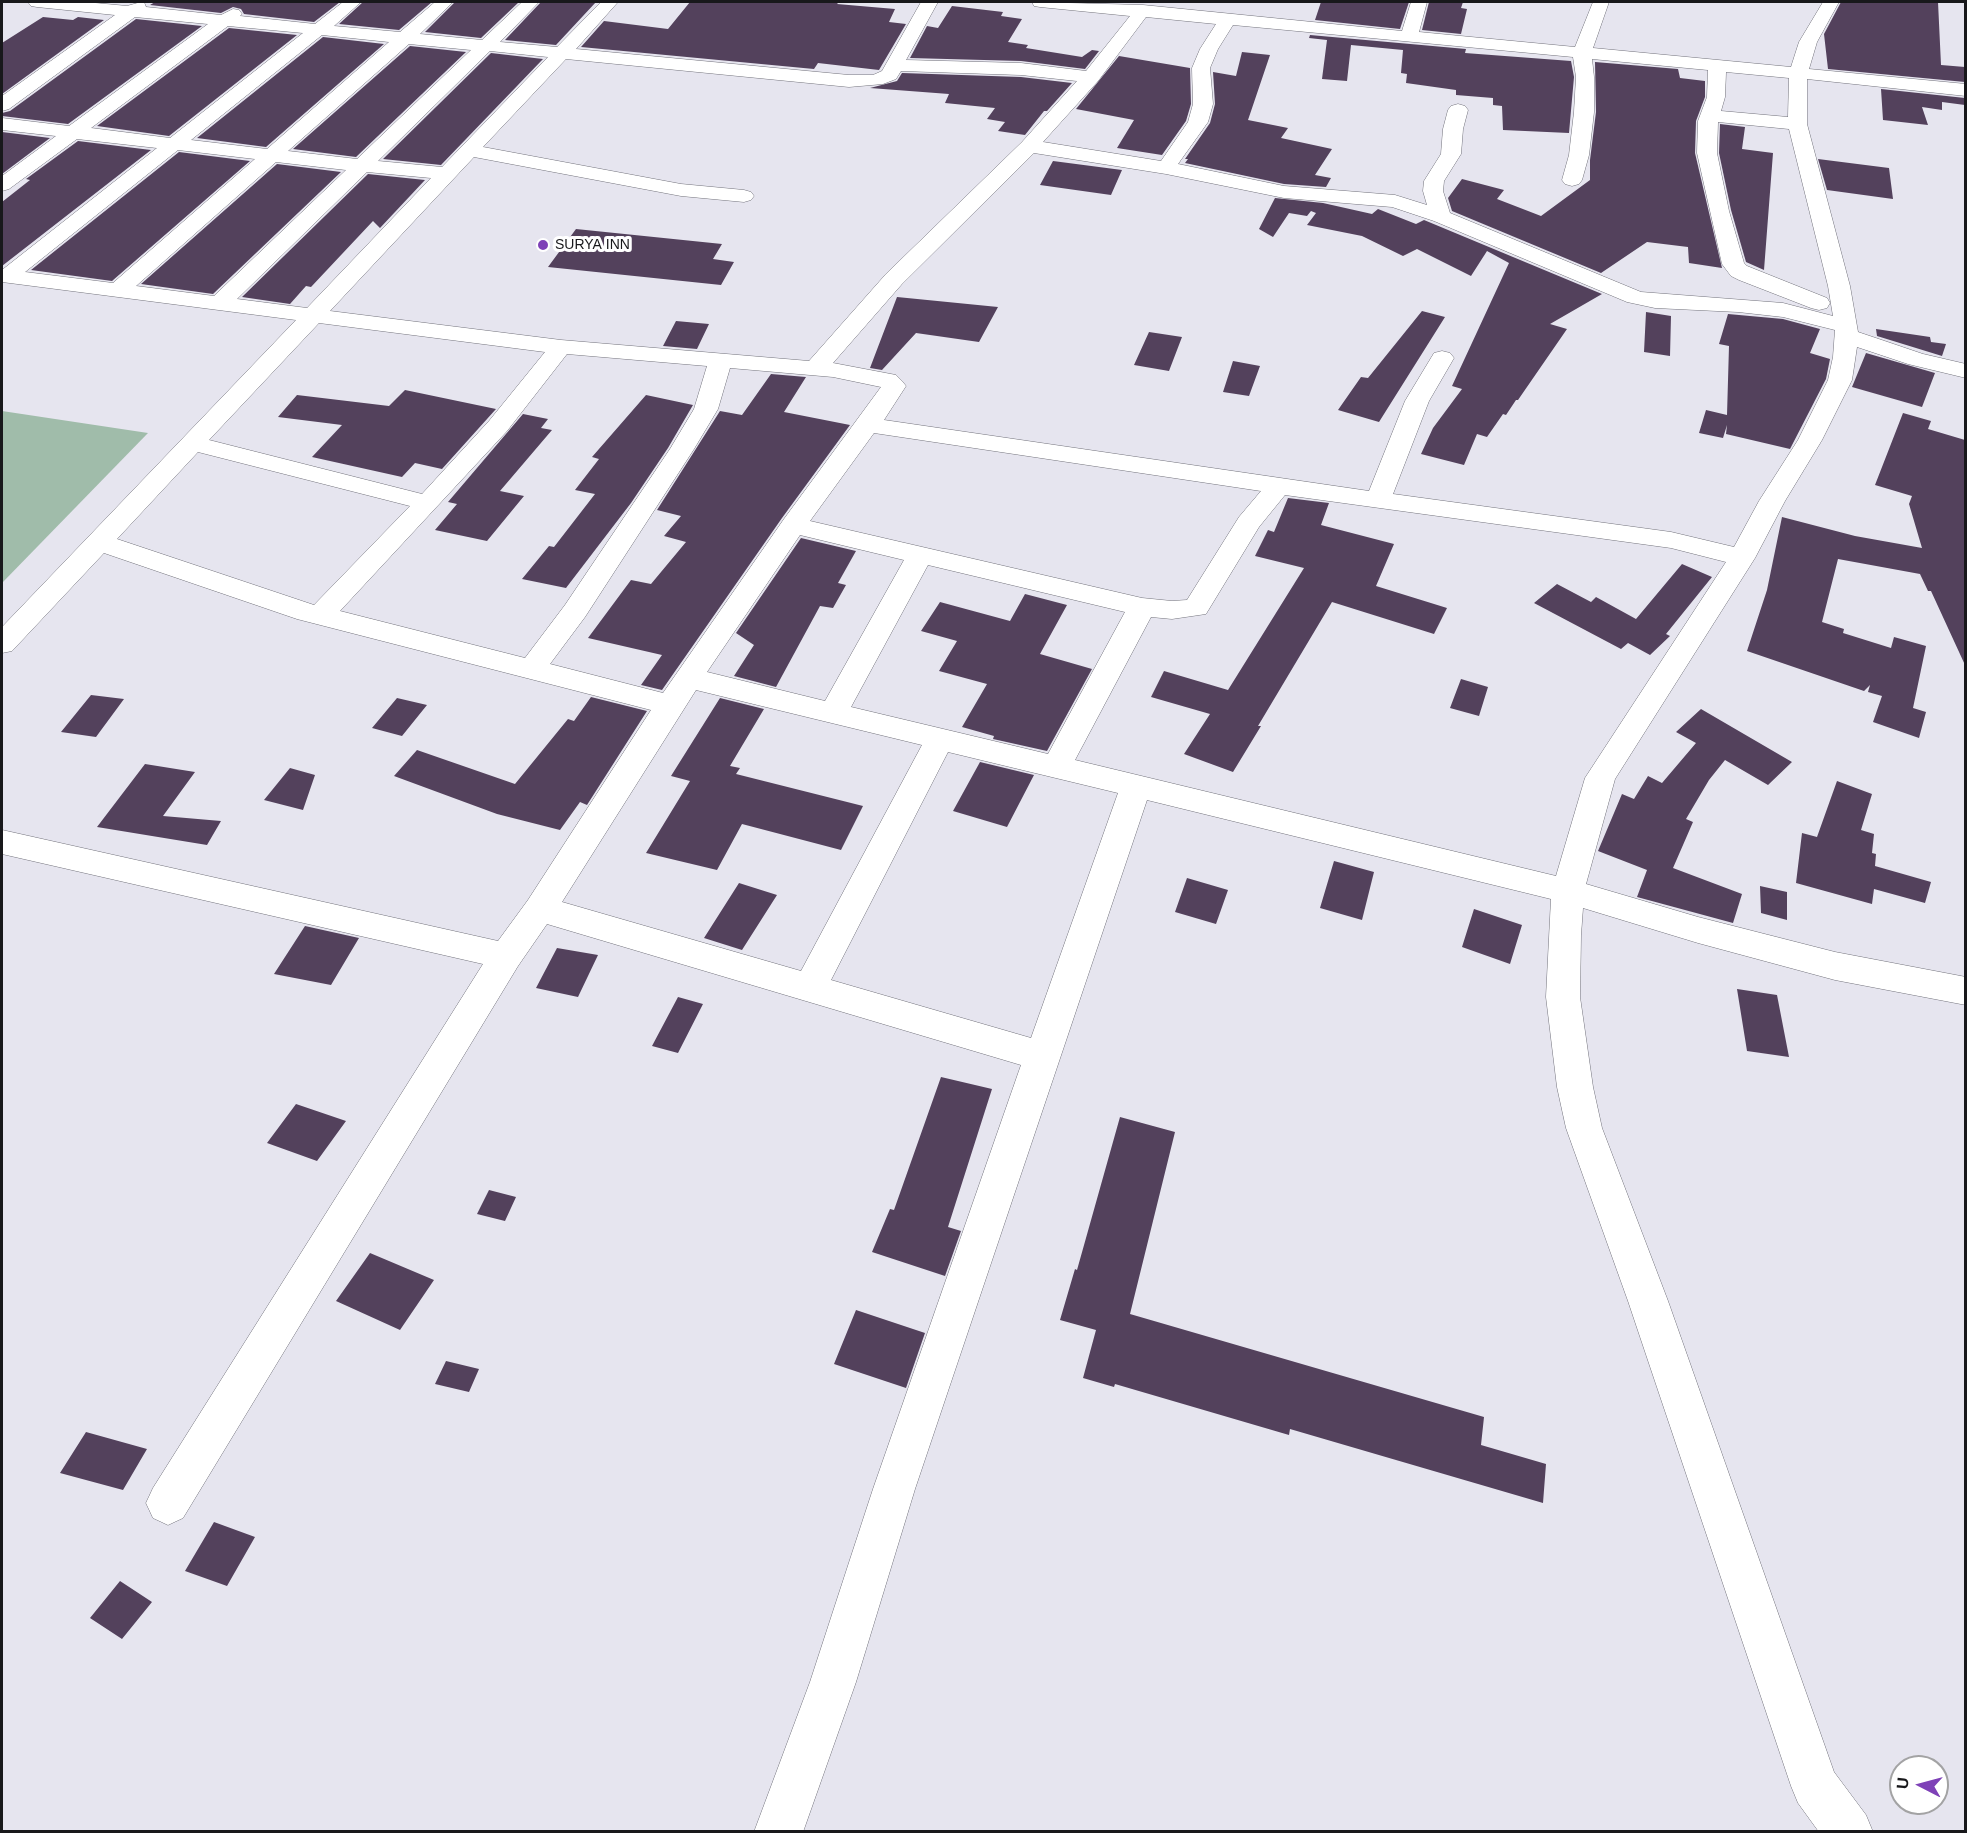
<!DOCTYPE html>
<style>
body{margin:0}
#map{position:relative;width:1967px;height:1833px;overflow:hidden;background:#e6e5ef;font-family:Arial,sans-serif}
canvas{display:block}
.frame{position:absolute;inset:0;border:3px solid #18181b;pointer-events:none}
.north{position:absolute;left:1889px;top:1755px;width:60px;height:60px;box-sizing:border-box;background:#fff;border:2px solid #a3a3a4;border-radius:50%;rotate:276deg;font-size:16px;font-weight:700;line-height:24px;text-align:center;color:#18181b}
.north::after{content:'';display:block;margin:auto;width:21px;height:27px;background:#7e41b7;clip-path:polygon(50% 0,100% 100%,50% 72%,0 100%)}
</style>
<div id="map">
<canvas width="1967" height="1833"></canvas>
<div class="frame"></div>
<div class="north">U</div>
</div>
<script>
const context = document.querySelector('canvas').getContext('2d');
context.lineJoin = 'round';
function fillPath(path, color) {
  context.fillStyle = color;
  context.fill(path, 'evenodd');
}
function shape(rows) {
  const path = new Path2D();
  for (const r of rows) {
    path.moveTo(r[0], r[1]);
    for (let i = 2; i < r.length; i += 2) path.lineTo(r[i], r[i + 1]);
  }
  return path;
}
function trace(path, color, width, dash) {
  context.strokeStyle = color;
  context.lineWidth = width;
  context.lineCap = dash ? 'butt' : 'round';
  context.setLineDash(dash || []);
  context.stroke(path);
}
function label(font, color, halo, rows, align = 'center') {
  context.font = font + ' Arial,sans-serif';
  context.lineWidth = 6;
  context.setLineDash([]);
  context.textBaseline = 'middle';
  context.strokeStyle = halo;
  context.fillStyle = color;
  for (const [text, x, y, turn = 0] of rows) {
    context.save();
    context.translate(x, y);
    context.rotate((+turn || 0) * Math.PI / 180);
    context.textAlign = isNaN(turn) ? turn : align;
    if (halo) context.strokeText(text, 0, 0);
    context.fillText(text, 0, 0);
    context.restore();
  }
}
fillPath(shape([
 [2,411,148,433,2,583]
]), '#a0bcaa');
fillPath(shape([
 [155,2,340,2,314,22,244,14,241,9,233,7,221,13,150,5],
 [363,2,432,2,399,30,339,24],
 [455,2,519,2,481,38,425,32],
 [541,2,596,2,556,45,505,40],
 [690,2,839,2,837,4,895,9,889,22,906,24,879,70,818,63,814,69,581,47,604,21,668,29],
 [1321,2,1409,2,1400,29,1315,20],
 [1429,2,1463,2,1461,8,1467,9,1461,34,1422,30],
 [1841,2,1938,2,1941,65,1965,67,1965,82,1828,69,1824,34],
 [952,6,1003,12,1001,16,1022,19,1008,42,1028,45,1026,48,1082,57,1092,50,1099,51,1085,69,1021,61,910,58,927,26,938,28],
 [43,17,73,20,78,17,104,20,2,94,2,43],
 [136,19,202,26,68,124,2,116,2,113,10,111],
 [229,28,297,35,169,136,97,126],
 [1310,35,1466,49,1465,53,1571,61,1574,77,1569,133,1503,130,1502,106,1493,105,1493,98,1456,95,1456,90,1406,83,1407,74,1401,73,1403,50,1351,45,1347,81,1322,79,1327,40,1309,38],
 [323,37,384,44,266,147,197,138],
 [410,46,466,52,356,157,293,149],
 [1242,52,1270,55,1248,120,1288,128,1281,138,1332,149,1315,175,1331,178,1326,187,1284,184,1185,163,1188,159,1185,159,1210,123,1215,104,1213,72,1236,76],
 [491,53,543,59,441,165,383,159],
 [1119,56,1190,68,1191,104,1186,121,1162,155,1117,148,1134,120,1076,109],
 [1595,62,1678,69,1680,78,1705,81,1705,97,1696,121,1695,153,1722,268,1689,263,1688,247,1647,242,1601,273,1452,211,1448,198,1462,179,1504,190,1497,199,1541,216,1590,180,1590,160,1596,112],
 [902,73,1021,77,1072,83,1047,111,1044,111,1025,135,998,131,1005,122,987,119,995,108,945,103,949,94,870,88,897,81],
 [1881,89,1965,98,1965,105,1942,102,1942,110,1922,107,1928,125,1883,120],
 [1720,124,1745,127,1742,149,1773,153,1764,270,1746,262,1731,210,1719,153],
 [2,132,50,138,2,174],
 [78,141,151,150,2,266,2,202,30,180,26,179],
 [179,152,250,161,112,281,31,270],
 [1818,159,1889,168,1893,199,1827,190],
 [1053,161,1122,170,1111,195,1040,185],
 [277,164,341,172,213,294,141,284],
 [368,174,425,180,380,228,373,221,311,287,306,286,290,304,242,297],
 [1275,198,1323,203,1372,214,1378,209,1416,224,1424,220,1602,294,1550,324,1567,329,1518,400,1516,400,1506,415,1503,414,1487,437,1477,434,1464,465,1421,454,1433,428,1462,389,1452,386,1509,263,1487,251,1471,276,1417,249,1403,256,1362,236,1307,225,1316,213,1311,211,1307,216,1289,213,1273,237,1259,229],
 [576,229,722,244,713,259,734,262,721,285,548,267],
 [897,297,998,307,979,342,916,333,882,370,870,368],
 [1422,311,1445,317,1379,422,1338,410,1361,377,1368,378],
 [1646,312,1671,316,1670,356,1644,352],
 [1728,314,1783,319,1820,329,1810,353,1830,359,1826,379,1790,449,1726,434,1727,425,1723,438,1699,433,1706,410,1727,415,1729,346,1719,344],
 [676,321,709,324,697,349,663,346],
 [1876,329,1930,337,1931,342,1946,344,1942,356,1877,336],
 [1149,332,1182,337,1169,371,1134,365],
 [1866,353,1935,373,1922,407,1852,387],
 [1233,361,1260,366,1249,396,1223,392],
 [771,374,806,377,784,412,850,425,782,518,662,690,641,685,662,655,588,638,631,580,651,584,686,542,664,536,681,516,657,510,720,411,742,415],
 [405,390,496,409,442,469,415,463,402,477,312,457,342,425,278,417,297,395,389,406],
 [646,395,693,405,668,448,631,503,566,588,522,579,549,546,554,547,595,494,575,490,599,459,592,457],
 [1903,413,1931,421,1928,429,1965,440,1965,665,1931,591,1928,591,1920,574,1838,559,1822,622,1844,629,1843,633,1891,648,1894,637,1926,646,1913,708,1926,712,1919,738,1873,722,1882,696,1868,692,1870,685,1864,691,1747,651,1767,590,1782,517,1855,536,1922,548,1909,504,1912,496,1875,485],
 [523,414,548,419,541,428,552,430,500,491,524,496,487,541,435,530,457,504,448,502],
 [1288,498,1329,503,1321,525,1394,544,1376,586,1447,608,1434,634,1332,602,1258,726,1261,726,1233,772,1184,754,1210,714,1151,697,1164,671,1228,690,1304,568,1255,556,1268,530,1274,532],
 [801,538,856,551,838,583,846,585,833,608,820,606,776,687,734,676,754,645,736,633],
 [1682,564,1712,577,1666,634,1670,636,1650,655,1628,643,1621,649,1534,603,1557,584,1591,602,1596,597,1636,619],
 [1025,594,1067,605,1040,654,1092,669,1047,751,993,739,994,736,962,727,987,684,939,671,957,641,921,631,940,602,1010,621],
 [1461,679,1488,687,1479,716,1450,708],
 [91,695,124,699,96,737,61,732],
 [591,697,647,711,587,805,580,802,560,830,497,814,394,776,417,750,515,784,568,719,574,721],
 [397,698,427,705,402,736,372,728],
 [720,698,764,709,730,766,740,768,736,774,863,806,841,850,742,824,717,870,646,853,690,781,671,776],
 [1701,709,1792,762,1768,785,1725,760,1709,780,1686,819,1693,822,1673,868,1742,894,1733,923,1637,897,1647,870,1598,851,1622,794,1634,799,1648,776,1662,783,1696,743,1676,732],
 [980,762,1034,775,1007,827,953,811],
 [145,764,195,772,163,816,221,821,207,845,97,827],
 [290,768,315,775,303,810,264,800],
 [1837,781,1872,794,1861,830,1874,834,1872,853,1876,854,1875,866,1931,882,1925,903,1874,889,1872,904,1796,883,1802,833,1817,837],
 [1334,861,1374,872,1362,920,1320,908],
 [1187,878,1228,890,1216,924,1175,912],
 [739,883,777,895,742,950,704,938],
 [1760,886,1787,892,1787,920,1761,913],
 [1474,909,1522,925,1510,964,1462,947],
 [305,926,359,938,331,985,274,974],
 [557,948,598,955,578,997,536,988],
 [1737,989,1777,995,1789,1057,1747,1051],
 [678,997,703,1004,678,1053,652,1046],
 [941,1077,992,1089,948,1227,961,1231,945,1276,872,1252,890,1209,894,1210],
 [296,1104,346,1121,317,1161,267,1143],
 [1120,1117,1175,1132,1130,1314,1484,1417,1481,1445,1546,1464,1543,1503,1290,1429,1289,1435,1115,1384,1114,1387,1083,1378,1096,1330,1060,1320,1075,1269,1077,1270],
 [489,1190,516,1197,505,1221,477,1214],
 [370,1253,434,1280,400,1330,336,1301],
 [856,1310,925,1333,906,1388,834,1364],
 [446,1361,479,1369,469,1392,435,1384],
 [86,1432,147,1449,123,1490,60,1473],
 [214,1522,255,1537,227,1586,185,1571],
 [120,1581,152,1602,122,1639,90,1618]
]), '#53415c');
const minor = shape([
 [28,2,85,2,127,6,141,2,144,2,146,7,221,15,233,9,239,10,242,14,240,16,315,24,343,2,361,2,334,26,400,32,435,2,453,2,420,34,482,40,522,2,539,2,500,42,557,47,601,2,618,2,576,49,849,75,873,75,882,71,921,2,938,2,906,60,1021,63,1086,71,1130,16,1040,7,1034,6,1032,2,1143,5,1402,31,1411,2,1427,2,1419,32,1575,47,1593,2,1609,2,1593,48,1791,67,1799,42,1823,2,1839,2,1817,42,1809,69,1966,84,1966,96,1807,79,1807,124,1850,286,1858,332,1923,354,1966,364,1966,378,1908,364,1857,347,1852,380,1822,440,1785,501,1755,558,1615,779,1586,884,1698,917,1835,952,1966,977,1966,1005,1835,980,1698,943,1583,908,1581,935,1580,997,1593,1087,1602,1128,1668,1301,1834,1772,1866,1815,1873,1832,1819,1832,1798,1803,1791,1786,1628,1301,1566,1128,1557,1087,1546,997,1551,899,1147,800,915,1489,856,1682,803,1832,754,1832,810,1682,873,1489,1021,1065,547,924,518,966,183,1518,168,1525,153,1518,146,1503,153,1488,483,964,2,854,2,830,498,941,528,900,651,710,297,619,104,553,12,651,2,653,2,627,296,320,2,282,2,270,157,148,77,139,9,189,2,191,2,176,56,136,2,130,2,118,69,126,208,24,135,17,9,109,2,111,2,96,115,15,37,7,31,6,28,2],
 [1146,17,1216,24,1200,49,1192,68,1193,104,1188,122,1161,161,1043,142,1098,81,1146,17],
 [1233,25,1573,57,1576,77,1574,112,1569,155,1562,180,1565,184,1572,186,1579,184,1582,180,1589,155,1594,112,1594,77,1592,59,1708,70,1707,97,1698,121,1697,153,1722,264,1731,276,1739,280,1811,308,1819,310,1827,308,1830,303,1827,298,1747,266,1744,263,1729,211,1717,153,1718,122,1789,129,1828,286,1833,316,1783,303,1641,292,1450,213,1443,191,1444,181,1461,154,1463,129,1468,110,1465,106,1458,104,1451,106,1448,110,1443,129,1441,154,1424,181,1423,191,1427,205,1395,195,1284,186,1178,164,1208,122,1213,104,1210,68,1218,49,1233,25],
 [228,26,303,33,170,138,91,128,228,26],
 [322,35,389,42,267,149,191,140,322,35],
 [409,44,471,50,357,159,288,151,409,44],
 [490,51,548,57,442,167,378,161,490,51],
 [566,59,849,87,883,84,896,79,901,71,1021,75,1077,81,1022,142,886,274,809,361,561,340,330,311,474,157,681,196,744,202,751,200,754,196,751,192,744,190,681,184,483,147,566,59],
 [1726,72,1789,78,1788,117,1721,111,1725,97,1726,72],
 [178,150,255,159,113,283,25,272,178,150],
 [1034,153,1166,174,1284,198,1392,207,1434,221,1627,302,1655,308,1738,312,1783,317,1835,330,1833,357,1828,380,1798,440,1759,501,1734,547,1671,532,1393,494,1429,401,1454,358,1450,353,1442,351,1434,353,1405,401,1369,491,884,420,906,386,902,381,896,375,833,363,902,284,1034,153],
 [276,162,346,170,214,296,136,286,276,162],
 [367,172,431,178,307,308,237,299,367,172],
 [319,323,545,352,489,421,422,494,209,440,319,323],
 [567,354,707,366,694,409,670,449,565,605,525,658,340,611,507,431,567,354],
 [730,368,833,377,881,387,784,519,663,693,550,664,585,617,694,449,718,409,730,368],
 [874,433,1261,491,1239,517,1187,600,1172,601,1142,598,810,521,874,433],
 [198,452,410,506,314,605,117,539,198,452],
 [1285,495,1671,548,1726,562,1585,778,1556,876,1075,760,1151,617,1172,619,1206,614,1259,527,1285,495],
 [800,535,904,560,825,701,707,672,800,535],
 [928,565,1125,612,1048,754,851,707,928,565],
 [696,690,922,745,801,971,562,902,696,690],
 [948,752,1118,793,1031,1038,831,980,948,752]
]);
trace(minor, '#73737c', 1);
fillPath(minor, '#fff');
for (const [x, y, r, color] of [
 [543,245,6,"#7e41b7"]
]) {
  const dot = new Path2D();
  dot.arc(x, y, r, 0, 2 * Math.PI);
  context.fillStyle = color;
  context.fill(dot);
  trace(dot, '#fff', 2);
}
label('14px', '#18181b', '#fff', [
 ["SURYA INN",555,245]
], 'left');
</script>
